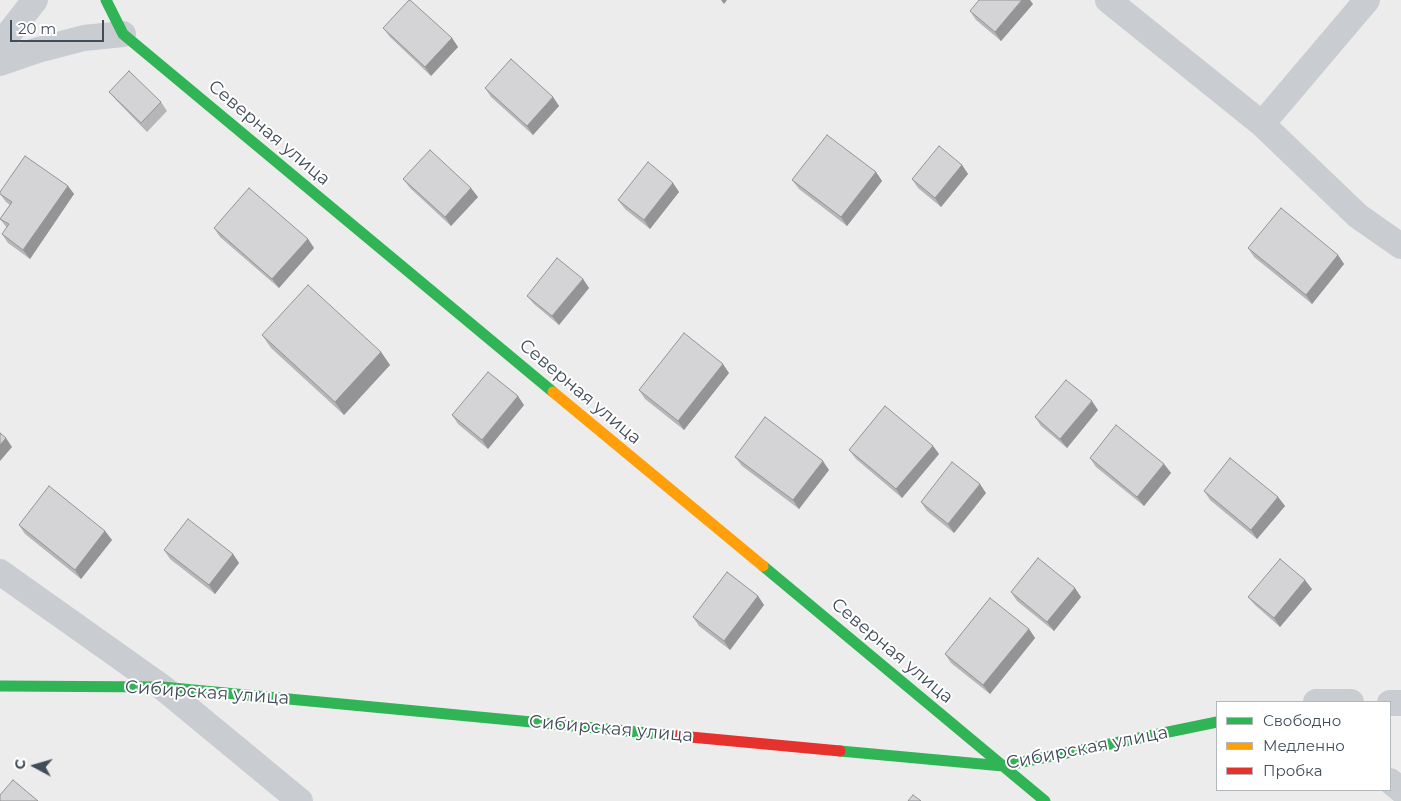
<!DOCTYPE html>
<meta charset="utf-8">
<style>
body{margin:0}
#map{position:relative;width:1401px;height:801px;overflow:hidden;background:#edecec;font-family:Montserrat,sans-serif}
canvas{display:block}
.legend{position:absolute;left:1216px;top:701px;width:175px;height:90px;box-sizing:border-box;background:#fff;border:1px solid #b3b8bd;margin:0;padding:6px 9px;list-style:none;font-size:15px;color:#424d5a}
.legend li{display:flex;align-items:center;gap:10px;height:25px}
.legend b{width:25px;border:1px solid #b3b8bd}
.north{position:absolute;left:10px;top:741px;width:50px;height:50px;-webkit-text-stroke:4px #fff;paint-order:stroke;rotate:276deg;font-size:14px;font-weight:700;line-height:20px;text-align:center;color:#424d5a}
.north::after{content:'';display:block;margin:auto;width:18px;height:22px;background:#424d5a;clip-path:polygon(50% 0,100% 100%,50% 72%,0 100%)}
.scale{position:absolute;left:10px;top:20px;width:94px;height:22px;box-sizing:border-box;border:2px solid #424d5a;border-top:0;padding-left:6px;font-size:15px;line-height:18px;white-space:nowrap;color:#424d5a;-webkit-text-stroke:4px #fff;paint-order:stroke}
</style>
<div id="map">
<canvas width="1401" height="801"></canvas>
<ul class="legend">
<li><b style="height:6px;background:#30b455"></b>Свободно</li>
<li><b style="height:6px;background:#ff9f0a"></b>Медленно</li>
<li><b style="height:6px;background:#e5322d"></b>Пробка</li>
</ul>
<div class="north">С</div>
<div class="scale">20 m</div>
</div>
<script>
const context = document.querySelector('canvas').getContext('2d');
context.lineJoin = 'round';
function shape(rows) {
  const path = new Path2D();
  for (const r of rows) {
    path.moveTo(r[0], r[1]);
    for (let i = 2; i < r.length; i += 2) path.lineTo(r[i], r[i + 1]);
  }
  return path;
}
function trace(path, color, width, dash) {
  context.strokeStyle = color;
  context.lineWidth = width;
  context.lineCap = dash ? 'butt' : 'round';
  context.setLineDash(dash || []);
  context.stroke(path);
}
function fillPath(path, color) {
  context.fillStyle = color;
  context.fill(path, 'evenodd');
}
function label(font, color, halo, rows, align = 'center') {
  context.font = font + ' Montserrat,sans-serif';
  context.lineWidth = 4;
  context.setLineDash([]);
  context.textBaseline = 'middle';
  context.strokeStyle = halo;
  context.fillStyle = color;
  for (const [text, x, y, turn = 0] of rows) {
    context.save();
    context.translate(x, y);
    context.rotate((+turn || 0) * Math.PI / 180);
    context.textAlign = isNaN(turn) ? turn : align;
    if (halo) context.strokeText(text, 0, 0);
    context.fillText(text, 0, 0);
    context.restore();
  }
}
trace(shape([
 [1108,0,1262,124,1358,216,1401,246],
 [0,45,35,0],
 [0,63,38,50,84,38,123,34],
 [1262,124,1367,0],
 [0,572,162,687,300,801],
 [1316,702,1351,702],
 [1390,703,1401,703],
 [1390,781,1401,790]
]), '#c9cdd1', 26);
trace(shape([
 [106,0,123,34,553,392],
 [763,566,1045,801],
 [0,686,162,687,669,735],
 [840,751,1003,766,1217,722]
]), '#30b455', 11);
trace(shape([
 [553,392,763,566]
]), '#ff9f0a', 11);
trace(shape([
 [669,735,840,751]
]), '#e5322d', 11);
fillPath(shape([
 [1033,4,1001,41,976,20,970,11],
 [383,28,452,38,458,47,431,76,390,37],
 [485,88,553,97,559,106,533,135,491,97],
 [109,92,161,102,167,111,147,132,116,100],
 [962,165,968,174,941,207,918,188,912,179],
 [876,172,882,181,847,226,799,189,792,180],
 [403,179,478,197,451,226,410,188],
 [673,183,679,192,650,229,625,209,618,200],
 [68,186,74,194,30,259,8,243,2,234,7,228,0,219,10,205,6,202,0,194],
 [214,228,308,239,314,248,279,288,220,237],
 [1248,248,1338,255,1344,264,1312,304,1254,257],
 [583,279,589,288,559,325,534,304,527,296],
 [262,335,381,352,390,365,344,415,271,348],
 [729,373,684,430,645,399,639,390],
 [524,405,488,449,458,424,452,415],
 [1098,410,1067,448,1041,426,1035,417],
 [933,446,939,454,902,498,856,459,849,450],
 [735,457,829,470,799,509,742,466],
 [1090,458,1164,464,1171,473,1144,506,1096,467],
 [1204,491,1278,497,1285,506,1257,539,1210,500],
 [986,493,954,533,927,511,921,502],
 [19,525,105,531,112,540,81,579,25,534],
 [164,550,233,554,239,563,215,594,170,559],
 [1312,589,1280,627,1255,605,1248,597],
 [1011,592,1081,597,1054,631,1017,601],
 [758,596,764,605,730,650,699,626,693,617],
 [1029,629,1035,638,990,694,951,663,945,654]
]), '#b6b6b9');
fillPath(shape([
 [721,0,727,0,724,4],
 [1022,0,1030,0,1033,4,1001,41,995,32],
 [452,38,458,47,431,76,425,67],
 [553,97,559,106,533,135,527,126],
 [962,165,968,174,941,207,935,198],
 [876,172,882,181,847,226,841,217],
 [673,183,679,192,650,229,644,220],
 [68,186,74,194,30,259,23,250],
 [471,188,478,197,451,226,445,217],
 [308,239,314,248,279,288,272,279],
 [1338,255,1344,264,1312,304,1306,295],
 [583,279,589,288,559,325,552,316],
 [381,352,390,365,344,415,335,402],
 [723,364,729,373,684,430,678,421],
 [518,396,524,405,488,449,482,440],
 [1092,401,1098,410,1067,448,1060,439],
 [6,438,12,447,0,461,0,445],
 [933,446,939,454,902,498,896,489],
 [823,461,829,470,799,509,793,500],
 [1164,464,1171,473,1144,506,1137,497],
 [980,484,986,493,954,533,948,524],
 [1278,497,1285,506,1257,539,1251,530],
 [105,531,112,540,81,579,75,570],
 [233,554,239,563,215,594,209,585],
 [1305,580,1312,589,1280,627,1274,618],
 [1075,588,1081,597,1054,631,1047,622],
 [758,596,764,605,730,650,724,641],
 [1029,629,1035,638,990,694,983,685]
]), '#949496');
const building = shape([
 [409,0,410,0,452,38,425,67,383,28,409,0],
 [979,0,1022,0,995,32,970,11,979,0],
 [511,59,553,97,527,126,485,88,511,59],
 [129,71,161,102,141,123,109,92,129,71],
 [827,135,876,172,841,217,792,180,827,135],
 [939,146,962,165,935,198,912,179,939,146],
 [430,150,471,188,445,217,403,179,430,150],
 [25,156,68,186,23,250,2,234,9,224,0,219,12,202,0,194,0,192,25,156],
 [648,162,673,183,644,220,618,200,648,162],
 [249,188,308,239,272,279,214,228,249,188],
 [1281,208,1338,255,1306,295,1248,248,1281,208],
 [557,258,583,279,552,316,527,296,557,258],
 [308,285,381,352,335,402,262,335,308,285],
 [684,333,723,364,678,421,639,390,684,333],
 [488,372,518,396,482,440,452,415,488,372],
 [1066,380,1092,401,1060,439,1035,417,1066,380],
 [885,406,933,446,896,489,849,450,885,406],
 [765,417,823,461,793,500,735,457,765,417],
 [1116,425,1164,464,1137,497,1090,458,1116,425],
 [0,433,6,438,0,445,0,433],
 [1230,458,1278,497,1251,530,1204,491,1230,458],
 [952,462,980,484,948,524,921,502,952,462],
 [49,486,105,531,75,570,19,525,49,486],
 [188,519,233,554,209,585,164,550,188,519],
 [1038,558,1075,588,1047,622,1011,592,1038,558],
 [1280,559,1305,580,1274,618,1248,597,1280,559],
 [727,572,758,596,724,641,693,617,727,572],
 [990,598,1029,629,983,685,945,654,990,598],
 [13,780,38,801,0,801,0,795,13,780],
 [913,795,921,801,908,801,913,795]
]);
fillPath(building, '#d4d4d7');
trace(building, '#949496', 1);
label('18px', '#424d5a', '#fff', [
 ["Северная улица",269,133,40],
 ["Северная улица",580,392,40],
 ["Северная улица",892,651,40],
 ["Сибирская улица",207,693,4],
 ["Сибирская улица",611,729,5],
 ["Сибирская улица",1087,748,-11]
]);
</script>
